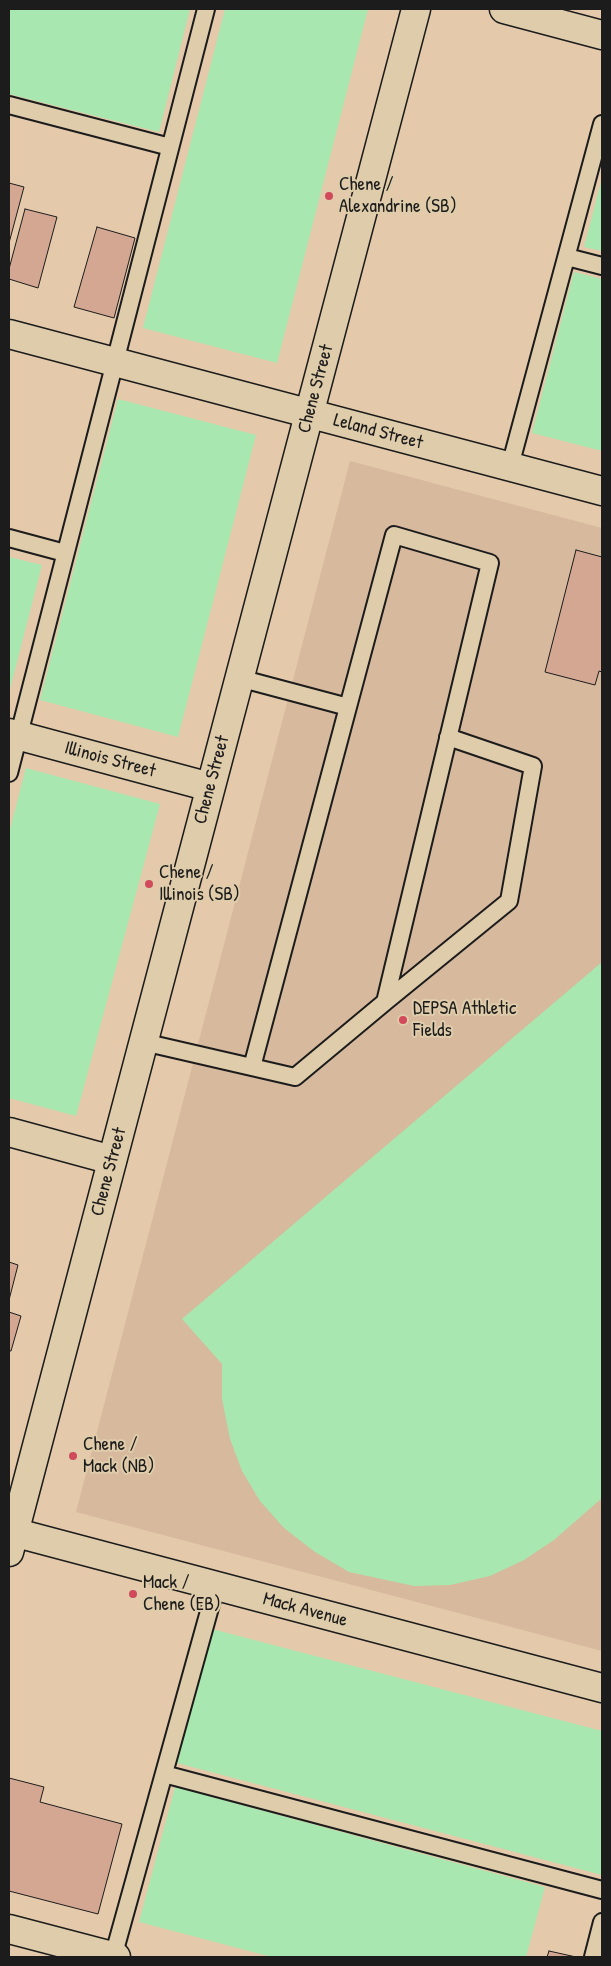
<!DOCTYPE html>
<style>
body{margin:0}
#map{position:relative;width:611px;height:1966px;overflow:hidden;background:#e4caaa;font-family:"Patrick Hand",sans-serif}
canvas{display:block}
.frame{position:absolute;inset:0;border:10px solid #1c1c1c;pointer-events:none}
</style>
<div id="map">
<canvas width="611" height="1966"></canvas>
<div class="frame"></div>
</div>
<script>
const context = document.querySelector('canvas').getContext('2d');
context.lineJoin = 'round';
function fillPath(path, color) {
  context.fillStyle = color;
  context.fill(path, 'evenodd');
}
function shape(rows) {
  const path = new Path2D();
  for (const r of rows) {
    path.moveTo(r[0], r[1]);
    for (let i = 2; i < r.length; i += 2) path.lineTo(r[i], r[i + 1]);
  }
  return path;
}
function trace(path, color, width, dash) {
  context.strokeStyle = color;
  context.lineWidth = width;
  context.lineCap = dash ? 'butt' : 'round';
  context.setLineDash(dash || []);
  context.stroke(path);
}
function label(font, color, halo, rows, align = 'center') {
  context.font = font + ' "Patrick Hand",sans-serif';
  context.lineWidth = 4;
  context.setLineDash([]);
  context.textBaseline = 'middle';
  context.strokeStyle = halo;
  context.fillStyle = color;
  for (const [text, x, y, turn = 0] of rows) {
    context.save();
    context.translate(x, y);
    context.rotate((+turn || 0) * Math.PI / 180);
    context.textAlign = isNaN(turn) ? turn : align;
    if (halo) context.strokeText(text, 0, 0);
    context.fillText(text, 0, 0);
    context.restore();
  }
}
fillPath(shape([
 [350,461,602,528,602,1651,76,1512]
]), '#d7b99e');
fillPath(shape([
 [9,9,190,9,159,132,9,94],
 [225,9,368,9,277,363,143,328],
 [602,178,602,251,584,247],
 [574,272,602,279,602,451,532,433],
 [118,399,256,435,178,737,40,700],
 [9,557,42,565,9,693],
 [26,768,160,804,76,1116,9,1098,9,833],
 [602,962,602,1498,554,1540,524,1560,490,1576,450,1585,414,1586,349,1572,315,1552,284,1528,260,1501,242,1471,230,1439,222,1399,222,1364,182,1319],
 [212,1629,602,1731,602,1875,177,1763],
 [175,1787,545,1887,526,1957,272,1957,139,1922]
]), '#a8e7af');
const building = shape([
 [9,183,24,187,9,243,9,183],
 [25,209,57,217,38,288,9,279,9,269,25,209],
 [97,227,135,238,114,318,74,307,97,227],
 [576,550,602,557,602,672,599,671,595,685,545,672,576,550],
 [9,1262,18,1265,9,1300,9,1262],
 [9,1312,21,1316,11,1351,9,1351,9,1312],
 [9,1778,44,1787,40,1802,122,1824,98,1914,9,1891,9,1778],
 [549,1951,576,1957,547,1957,549,1951]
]);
fillPath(building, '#d3a792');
trace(building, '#1c1c1c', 1);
const service = shape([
 [9,105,170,147],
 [567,257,602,266],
 [510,466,602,124],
 [9,538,65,553],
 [9,773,206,9],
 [385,1002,509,901,533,766,448,737],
 [143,1042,295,1077,385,1002,490,563,394,535,348,707,239,678],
 [252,1067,348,707],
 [164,1774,602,1890],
 [113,1957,216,1586],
 [593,1957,602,1922]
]);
const minor = shape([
 [504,9,602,35],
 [9,334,602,491],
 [9,733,210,787],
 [9,1132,112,1160],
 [9,1929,116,1957]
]);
const tertiary = shape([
 [9,1552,416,9]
]);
const secondary = shape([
 [9,1531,602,1688]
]);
trace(service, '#1c1c1c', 20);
trace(minor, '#1c1c1c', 31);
trace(tertiary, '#1c1c1c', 31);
trace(secondary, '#1c1c1c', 31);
trace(service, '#dfccaa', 16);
trace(minor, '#dfccaa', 28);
trace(tertiary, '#dfccaa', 28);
trace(secondary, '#dfccaa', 28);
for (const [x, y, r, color] of [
 [329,196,5,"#d1495b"],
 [149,884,5,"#d1495b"],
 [403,1020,5,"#d1495b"],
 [73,1456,5,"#d1495b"],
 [133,1594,5,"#d1495b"]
]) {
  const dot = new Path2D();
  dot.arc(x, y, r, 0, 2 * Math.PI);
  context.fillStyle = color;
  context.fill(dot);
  trace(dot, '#dfccaa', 2);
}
label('19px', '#1c1c1c', '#dfccaa', [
 ["Chene /",339,185],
 ["Alexandrine (SB)",339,207],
 ["Chene /",159,873],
 ["Illinois (SB)",159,895],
 ["DEPSA Athletic",413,1009],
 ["Fields",413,1031],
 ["Chene /",83,1445],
 ["Mack (NB)",83,1467],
 ["Mack /",143,1583],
 ["Chene (EB)",143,1605]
], 'left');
label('19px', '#1c1c1c', '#dfccaa', [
 ["Chene Street",316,389,-75],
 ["Leland Street",378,432,15],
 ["Illinois Street",110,760,15],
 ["Chene Street",212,780,-75],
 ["Chene Street",109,1172,-75],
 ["Mack Avenue",305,1610,15]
]);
</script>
